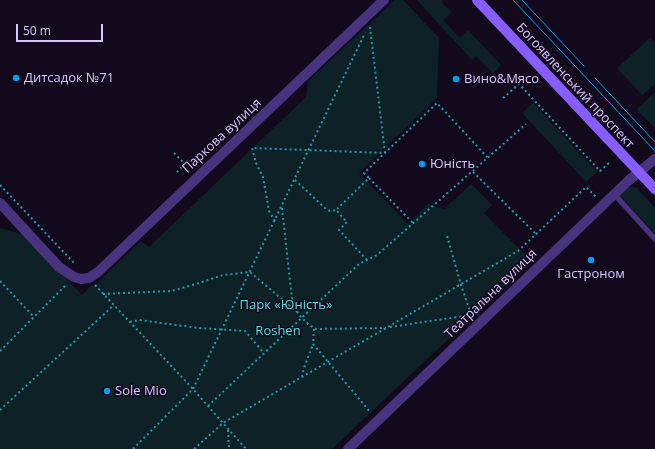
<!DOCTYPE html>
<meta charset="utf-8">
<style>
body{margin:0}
#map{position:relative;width:655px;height:449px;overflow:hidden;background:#120a1c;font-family:"Open Sans",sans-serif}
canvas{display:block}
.scale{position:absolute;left:16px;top:24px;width:87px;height:18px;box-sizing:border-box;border:2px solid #dac6ff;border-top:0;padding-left:5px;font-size:12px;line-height:14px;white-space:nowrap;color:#dac6ff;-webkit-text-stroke:3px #120a1c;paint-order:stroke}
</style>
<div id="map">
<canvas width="655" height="449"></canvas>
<div class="scale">50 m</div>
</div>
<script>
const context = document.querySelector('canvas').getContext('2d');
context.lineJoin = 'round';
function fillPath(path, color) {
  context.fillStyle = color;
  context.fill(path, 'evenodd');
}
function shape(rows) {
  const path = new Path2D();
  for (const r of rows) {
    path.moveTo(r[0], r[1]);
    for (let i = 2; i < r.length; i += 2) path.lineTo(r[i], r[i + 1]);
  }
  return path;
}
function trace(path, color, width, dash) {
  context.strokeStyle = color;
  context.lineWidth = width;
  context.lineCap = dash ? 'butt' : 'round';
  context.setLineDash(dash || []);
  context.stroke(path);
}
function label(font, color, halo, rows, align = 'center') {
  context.font = font + ' "Open Sans",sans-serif';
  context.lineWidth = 3;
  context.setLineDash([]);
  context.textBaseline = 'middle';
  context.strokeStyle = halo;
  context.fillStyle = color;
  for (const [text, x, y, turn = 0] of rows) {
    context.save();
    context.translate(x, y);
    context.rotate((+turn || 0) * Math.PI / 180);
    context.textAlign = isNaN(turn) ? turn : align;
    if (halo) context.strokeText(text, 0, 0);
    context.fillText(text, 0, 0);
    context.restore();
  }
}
fillPath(shape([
 [395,0,403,0,439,38,437,98,359,173,408,224,428,204,444,209,471,184,492,205,484,213,531,261,332,449,0,449,0,228,25,235,82,295,91,286,94,286,141,241,149,247,306,97,308,81],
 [417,0,442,0,443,4,452,12,443,20,460,38,468,30,501,65,493,73,476,56,472,60],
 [650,38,655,43,655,84,642,95,617,68],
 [655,92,655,128,641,114,638,113,637,109],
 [533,103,597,172,586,182,522,113],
 [632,186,637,188,655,208,655,233,619,195,627,187]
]), '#0d2126');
trace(shape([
 [370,27,385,153],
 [503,98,519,84,600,171,610,162],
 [174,153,185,164,175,174],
 [473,172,536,234],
 [369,178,413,223],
 [295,180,325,208,330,211,336,210],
 [0,185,74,263],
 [282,208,292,299,298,313,302,318,309,325,316,329,386,328],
 [275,221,269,211,263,177,256,163,252,148,385,153],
 [447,236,461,285,472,317],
 [367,260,339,230,347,222,336,210,369,178,364,173,437,103,488,158],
 [0,281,34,317],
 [95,285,193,389,246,449],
 [103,294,171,291,196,284,223,275,250,272,297,312],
 [130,322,139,320,199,328,245,331,264,353],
 [390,327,464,316,470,318],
 [314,329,313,344,371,413],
 [0,351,67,284],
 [302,377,304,368,313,344],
 [208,406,359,264,377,255,526,124],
 [0,410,114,305],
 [228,430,229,449],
 [133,449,193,389,364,35],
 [194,449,223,423,518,251,586,187,597,198]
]), '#2798b1', 2, [2, 3]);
trace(shape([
 [615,195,655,239]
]), '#48337e', 5.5);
trace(shape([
 [0,203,59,267,74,277,81,279,89,278,98,272,384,0],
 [348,449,552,254,628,181,655,159]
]), '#48337e', 10);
trace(shape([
 [477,0,655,189]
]), '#885dff', 10);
trace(shape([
 [513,0,655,151],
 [522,0,584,66],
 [595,78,655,142]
]), '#009ef1', 1);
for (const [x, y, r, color] of [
 [16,78,4,"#009ef1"],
 [456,79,4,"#009ef1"],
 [422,164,4,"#009ef1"],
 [591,260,4,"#009ef1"],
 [107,391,4,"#009ef1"]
]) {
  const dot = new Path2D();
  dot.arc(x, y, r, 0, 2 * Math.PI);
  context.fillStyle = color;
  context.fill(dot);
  trace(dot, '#120a1c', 1.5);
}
label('13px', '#dac6ff', '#120a1c', [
 ["Дитсадок №71",24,78],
 ["Вино&Мясо",464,79],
 ["Юність",430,164],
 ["Гастроном",591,274,"center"],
 ["Sole Mio",115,391]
], 'left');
label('13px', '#dac6ff', '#120a1c', [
 ["Богоявленський проспект",575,86,47],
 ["Паркова вулиця",222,136,-43],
 ["Театральна вулиця",491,294,-44]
]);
label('13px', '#4ee3e2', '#120a1c', [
 ["Парк «Юність»",286,305],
 ["Roshen",278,331]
]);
</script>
